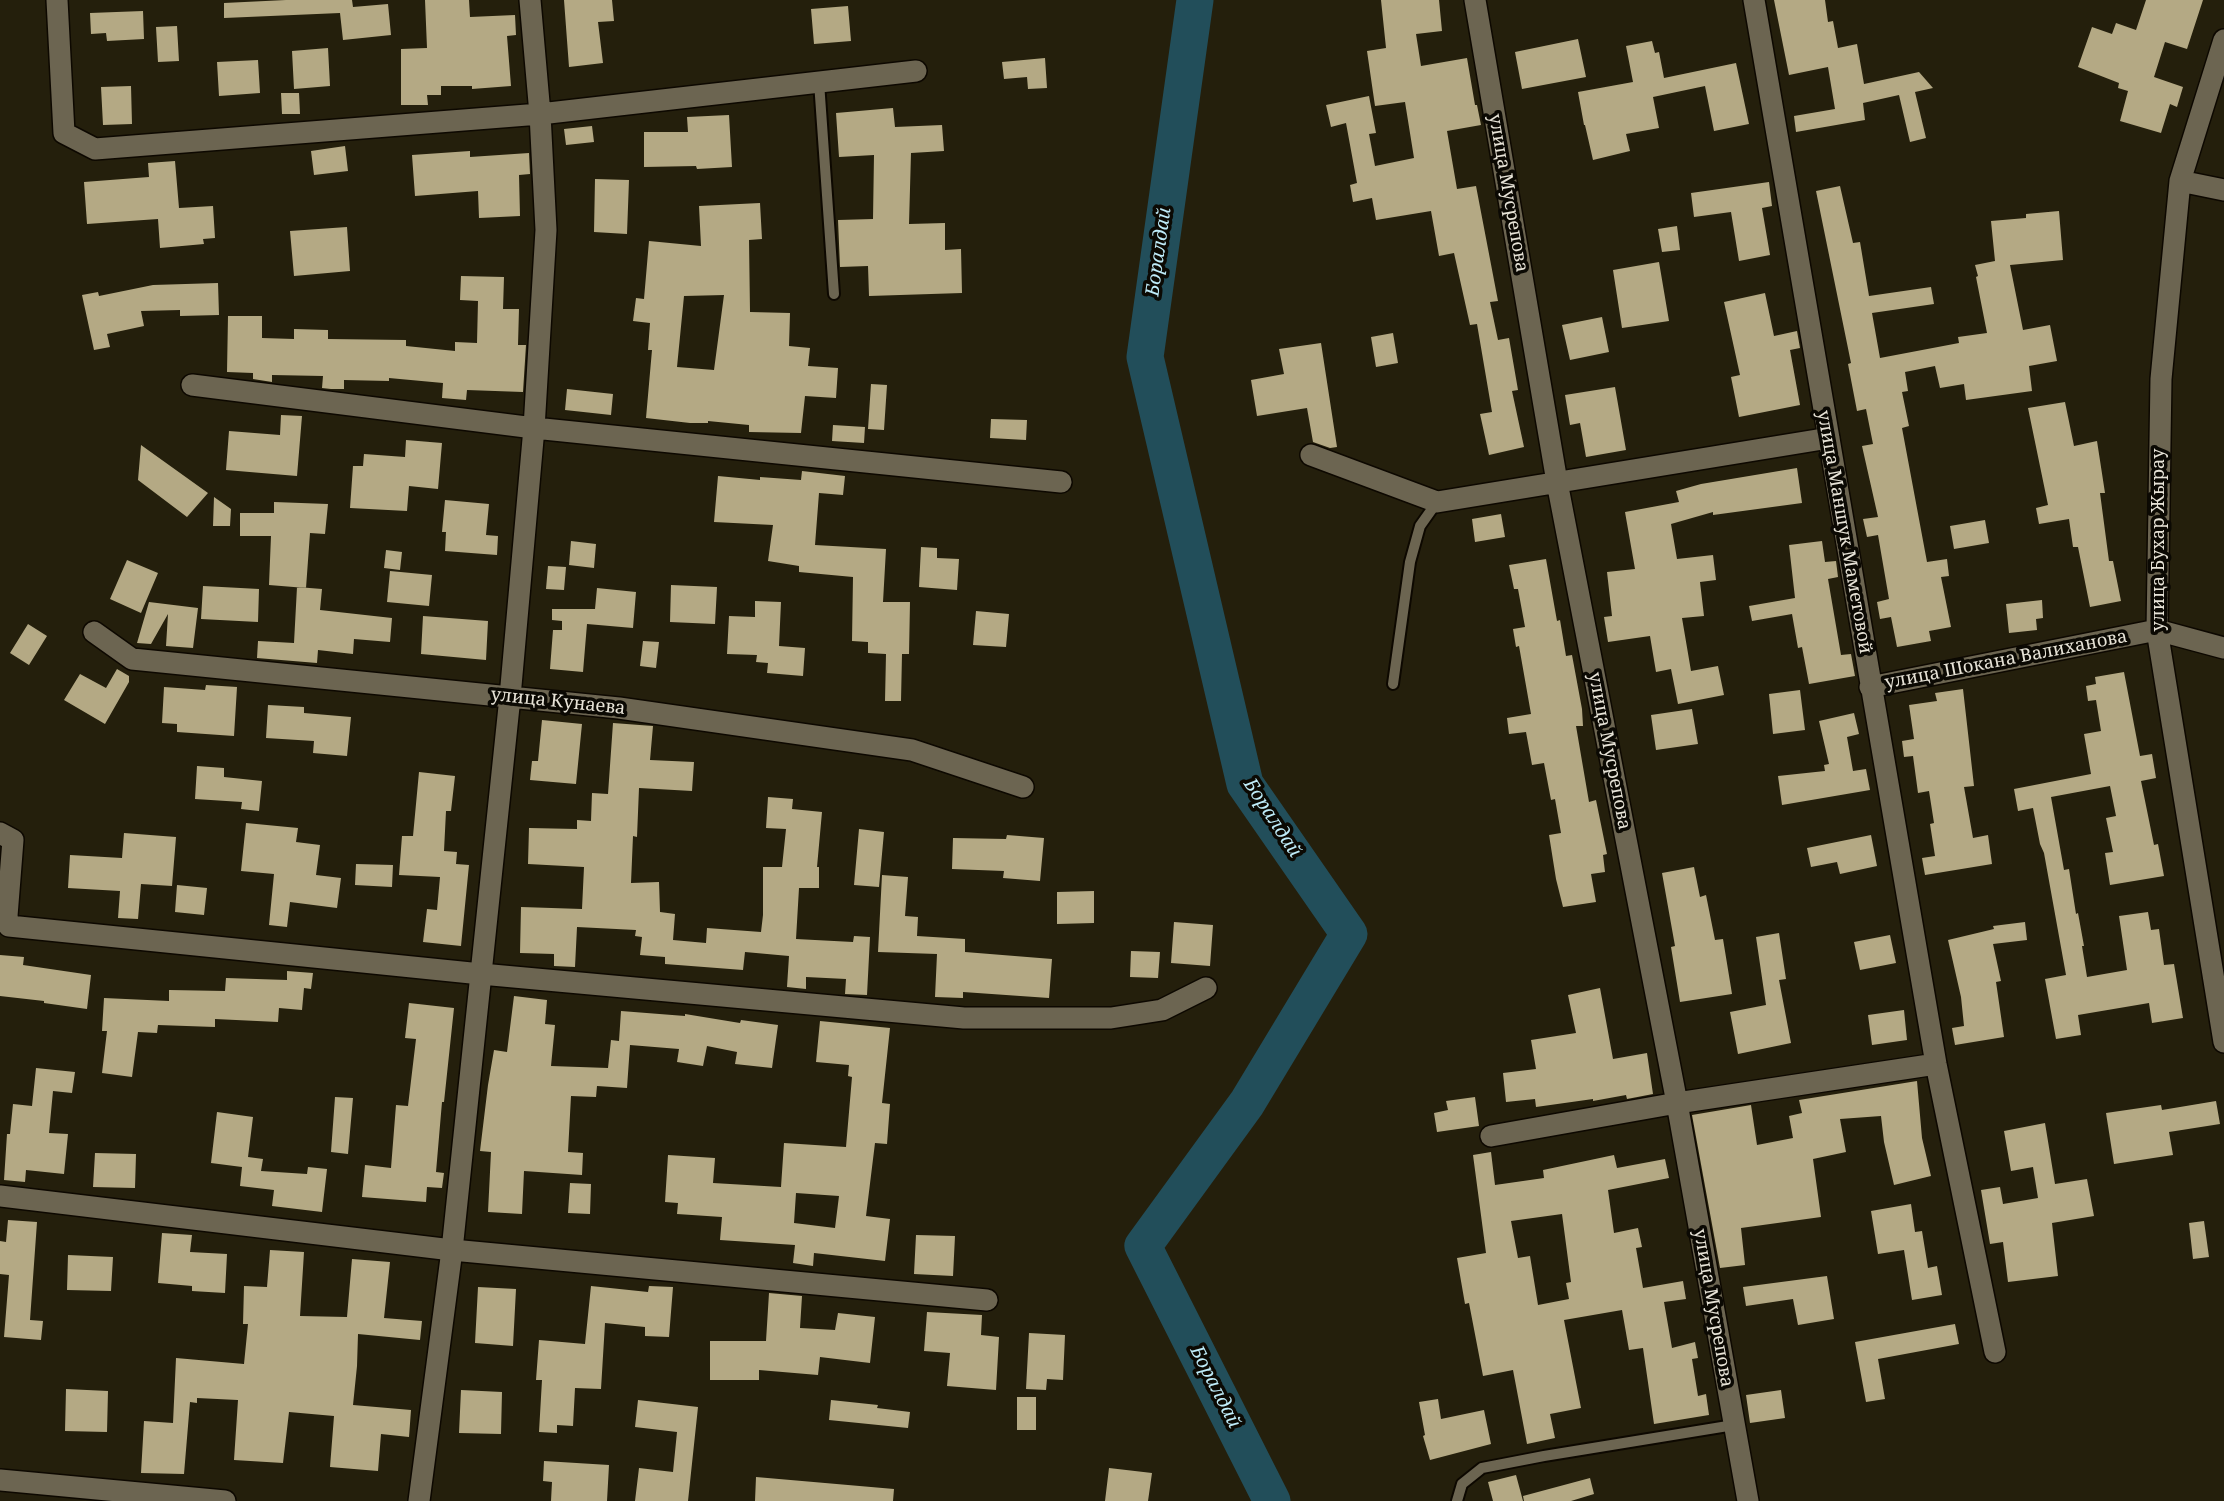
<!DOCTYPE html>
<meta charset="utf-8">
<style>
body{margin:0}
canvas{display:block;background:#241f0c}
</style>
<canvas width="2224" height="1501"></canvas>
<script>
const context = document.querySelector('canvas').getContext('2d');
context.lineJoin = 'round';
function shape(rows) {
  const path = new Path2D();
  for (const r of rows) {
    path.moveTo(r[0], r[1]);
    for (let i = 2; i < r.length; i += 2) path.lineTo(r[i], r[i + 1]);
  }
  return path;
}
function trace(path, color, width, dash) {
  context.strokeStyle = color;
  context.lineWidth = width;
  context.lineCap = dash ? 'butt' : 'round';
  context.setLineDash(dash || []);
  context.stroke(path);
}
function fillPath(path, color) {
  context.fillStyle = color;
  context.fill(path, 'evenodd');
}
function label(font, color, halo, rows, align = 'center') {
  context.font = font + ' "Noto Serif",serif';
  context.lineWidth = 7;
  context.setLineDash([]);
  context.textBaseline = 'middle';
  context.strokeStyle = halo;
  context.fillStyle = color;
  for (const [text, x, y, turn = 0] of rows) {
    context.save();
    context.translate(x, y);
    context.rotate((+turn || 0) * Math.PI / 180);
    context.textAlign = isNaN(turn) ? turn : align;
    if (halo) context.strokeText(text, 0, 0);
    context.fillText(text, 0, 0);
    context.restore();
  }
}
trace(shape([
 [1195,0,1145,357,1245,784,1349,934,1247,1103,1143,1246,1272,1501]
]), '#224e5a', 37);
fillPath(shape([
 [286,0,352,0,353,7,388,4,391,35,343,40,340,13,224,18,224,3],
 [425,0,469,0,470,17,515,15,516,35,507,36,511,86,472,89,472,86,441,86,441,95,427,95,428,105,401,105,401,49,427,48],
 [564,0,612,0,614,21,598,22,603,63,569,67],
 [1381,0,1439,0,1442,31,1416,34,1421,66,1467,58,1475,105,1477,105,1481,125,1447,131,1457,189,1476,186,1498,301,1490,302,1498,340,1509,338,1518,390,1512,391,1524,447,1489,455,1480,414,1492,412,1477,324,1470,325,1454,253,1439,256,1431,211,1376,220,1372,198,1353,202,1350,185,1357,183,1346,123,1331,127,1326,105,1369,96,1376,133,1369,134,1375,166,1414,158,1405,102,1375,106,1367,51,1386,48],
 [1774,0,1825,0,1828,22,1833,21,1838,48,1857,44,1864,84,1919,72,1933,88,1915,92,1926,138,1910,142,1899,95,1863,103,1865,120,1796,132,1794,116,1835,109,1828,67,1789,75],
 [2146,0,2203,0,2187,49,2165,42,2154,77,2183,87,2177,107,2170,104,2161,133,2120,121,2128,91,2118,88,2119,83,2078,67,2092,27,2112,34,2116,23,2136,30],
 [848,6,851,41,814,44,811,9],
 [143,11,144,39,107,41,106,33,91,34,90,13],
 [177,26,179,61,158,62,156,27],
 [1578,39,1586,77,1522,89,1515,52],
 [1652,41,1655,53,1659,52,1664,78,1736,63,1749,124,1714,131,1705,86,1653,97,1659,128,1626,134,1630,151,1593,160,1585,125,1584,125,1578,92,1633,82,1626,46],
 [328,48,330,86,294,89,292,51],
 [1045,58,1047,88,1028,89,1027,77,1004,79,1002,62],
 [258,60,260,93,219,96,217,62],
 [131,86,132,124,103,125,101,87],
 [281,93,299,93,300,114,282,114],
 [893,108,895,127,942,125,944,151,911,153,909,224,945,223,945,250,961,249,962,293,869,296,868,266,840,267,838,220,873,219,874,155,839,157,836,113],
 [729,115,732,167,697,169,696,166,644,167,644,132,688,132,687,117],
 [592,126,594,142,566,145,564,129],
 [345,146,348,171,314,175,311,151],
 [470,151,470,157,529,153,530,174,519,175,520,216,479,218,478,191,415,196,412,155],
 [175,161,179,208,213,206,215,238,203,239,204,244,160,248,158,219,87,224,84,182,149,177,148,163],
 [595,179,629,180,627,234,594,232],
 [1769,182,1772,206,1762,208,1770,255,1739,261,1731,212,1694,217,1691,193],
 [1840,186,1853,243,1860,242,1869,296,1931,287,1934,304,1872,313,1880,358,1959,343,1958,337,1987,333,1976,277,1978,276,1975,265,1995,261,1991,221,2026,218,2026,214,2059,211,2063,260,2010,265,2023,330,2050,325,2057,361,2029,366,2032,391,1966,400,1964,384,1940,388,1935,366,1905,372,1908,391,1902,392,1909,426,1902,428,1927,562,1947,559,1949,576,1941,577,1951,627,1929,631,1931,641,1897,647,1891,617,1880,619,1877,602,1889,599,1878,535,1867,537,1863,519,1878,517,1862,446,1873,444,1866,409,1857,411,1848,364,1851,363,1816,191],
 [760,203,762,239,749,240,750,312,790,313,789,346,810,348,808,366,838,368,836,398,805,396,801,433,749,432,749,425,708,421,708,423,690,423,646,418,652,350,648,350,650,323,633,321,636,298,644,299,649,241,701,246,699,206],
 [724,295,714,370,677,367,684,296],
 [1677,226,1680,250,1662,252,1658,229],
 [347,227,350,271,294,276,290,231],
 [1659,262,1669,321,1622,328,1613,270],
 [461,276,504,277,503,309,519,309,518,345,526,345,523,392,467,390,466,400,442,398,443,383,389,378,389,381,344,380,344,389,331,389,322,388,323,376,272,375,272,382,253,379,253,373,227,372,228,316,262,316,262,338,294,339,294,329,328,330,328,339,406,340,406,346,455,351,455,342,477,343,478,301,460,300],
 [218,283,219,315,180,316,180,310,141,311,144,326,107,334,110,347,94,350,82,295,98,292,99,296,153,285],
 [1765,293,1774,336,1797,331,1800,348,1790,350,1800,405,1739,417,1731,377,1740,375,1724,302],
 [1602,317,1609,352,1570,360,1562,325],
 [1393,333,1398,363,1376,367,1371,337],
 [1321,343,1337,447,1330,448,1313,442,1307,408,1257,416,1251,380,1284,374,1279,349],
 [871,384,887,385,884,430,868,429],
 [1615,387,1626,450,1586,457,1580,423,1570,425,1565,395],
 [567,389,613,394,611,415,565,410],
 [2065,402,2074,446,2097,441,2105,493,2100,493,2109,561,2113,561,2121,601,2090,607,2078,547,2073,547,2069,519,2039,524,2036,508,2048,505,2028,408],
 [281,415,302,416,297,476,226,470,229,431,280,435],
 [991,419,1027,420,1026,440,990,438],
 [833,425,865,427,864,443,832,441],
 [406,440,442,443,438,489,409,486,407,511,350,508,353,466,363,466,364,454,405,457],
 [141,445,208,493,187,517,138,480],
 [1797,468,1802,503,1713,515,1713,512,1671,524,1677,559,1713,555,1716,580,1700,582,1704,616,1682,618,1691,671,1718,666,1724,695,1678,704,1671,669,1656,672,1650,636,1608,642,1604,617,1612,616,1607,572,1635,569,1625,512,1679,502,1676,491,1701,484],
 [802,471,845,476,843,495,819,493,815,545,886,549,883,602,910,602,909,654,902,654,901,701,885,701,886,654,868,653,868,642,852,641,853,577,799,572,799,566,768,561,773,525,714,522,718,476,760,480,760,477,801,480],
 [214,497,231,509,230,526,213,526],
 [445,500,489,504,486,535,498,536,497,555,445,551,446,532,442,532],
 [274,502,328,504,325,534,310,533,306,588,269,585,271,536,240,536,240,513,274,513],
 [1501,514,1505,537,1475,542,1472,519],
 [1985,520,1989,543,1954,549,1950,526],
 [571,541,596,544,594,568,569,565],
 [1822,541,1825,562,1836,561,1838,577,1828,579,1841,655,1851,654,1855,676,1809,684,1802,647,1798,648,1792,614,1752,621,1749,606,1795,598,1789,545],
 [921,547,937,548,937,558,959,559,957,590,919,587],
 [386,550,402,552,400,570,384,568],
 [1546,559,1557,621,1560,620,1566,656,1572,655,1582,709,1583,726,1576,726,1589,802,1596,800,1607,854,1603,855,1605,872,1591,874,1596,902,1563,907,1556,879,1549,835,1561,833,1555,799,1551,800,1544,763,1532,765,1526,732,1509,734,1507,718,1531,714,1519,646,1516,647,1513,629,1525,627,1518,589,1514,589,1509,565],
 [127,560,158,573,141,613,110,599],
 [548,566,566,567,564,590,546,589],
 [390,571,432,575,429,606,387,602],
 [671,585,717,587,715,624,670,622],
 [203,586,259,589,258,622,201,619],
 [297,587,322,589,320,610,392,618,390,642,354,639,353,654,318,650,317,663,257,658,258,641,294,643],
 [597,588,636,592,633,628,587,624,583,672,550,669,553,630,562,630,562,621,552,620,552,609,595,609],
 [2042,600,2043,618,2036,619,2037,630,2009,633,2006,604],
 [755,601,781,602,779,646,805,648,803,676,767,673,768,663,756,662,757,655,727,654,729,616,755,617],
 [149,602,198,608,193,648,166,646,168,614,151,644,137,643],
 [976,611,1009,614,1006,647,973,645],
 [423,616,488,621,486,660,421,654],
 [28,624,47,636,29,665,10,653],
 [643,641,659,642,656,668,640,666],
 [117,669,129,676,129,682,105,724,64,700,80,674,106,688],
 [2124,672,2140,756,2152,754,2156,778,2141,781,2154,845,2158,844,2164,876,2110,885,2105,853,2113,852,2106,818,2116,816,2110,786,2051,797,2064,870,2069,869,2076,914,2078,913,2084,946,2082,946,2087,977,2127,970,2119,916,2148,912,2151,930,2159,929,2164,965,2174,964,2183,1018,2152,1023,2149,1003,2078,1015,2081,1035,2056,1039,2045,979,2066,975,2044,853,2040,844,2033,808,2018,811,2014,789,2091,774,2084,734,2101,731,2096,700,2088,701,2086,686,2096,684,2095,677],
 [206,685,237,687,234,736,177,732,177,724,162,723,164,687,205,690],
 [1963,689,1974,786,1964,787,1973,838,1988,835,1992,864,1925,875,1922,858,1935,856,1930,824,1934,823,1929,791,1918,793,1913,756,1904,757,1902,741,1914,739,1909,705,1937,701,1935,693],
 [1800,690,1805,730,1773,734,1769,694],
 [268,705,304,707,304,713,351,717,347,756,313,753,314,741,266,738],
 [1692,709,1698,744,1656,750,1651,715],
 [1854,713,1859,734,1847,737,1853,771,1866,769,1870,790,1782,805,1778,776,1825,771,1824,765,1829,764,1819,721],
 [542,720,582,724,576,784,530,780,532,761,538,761],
 [613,723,653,726,650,760,694,762,692,791,639,788,637,837,633,836,631,883,659,882,660,912,675,914,673,940,706,943,707,928,761,932,763,915,763,867,782,867,786,829,766,828,768,797,793,799,792,809,822,812,817,867,819,867,819,888,799,888,796,939,853,942,854,936,870,937,867,995,845,994,846,979,806,977,806,989,787,987,789,956,745,952,743,970,665,964,665,957,640,955,642,937,635,936,636,930,577,927,575,967,554,966,554,954,520,953,521,907,582,909,584,867,528,864,529,828,577,829,577,820,591,821,592,793,608,794],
 [197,766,224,768,224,777,262,781,259,811,241,809,242,802,195,799],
 [419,772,455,776,451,811,446,811,444,851,457,852,456,864,469,865,461,946,423,942,427,909,437,910,440,877,399,875,402,836,413,836],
 [246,823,298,828,296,842,320,845,316,875,341,878,337,908,290,902,287,927,269,925,274,874,241,871],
 [859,829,884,832,879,887,854,885],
 [124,833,176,837,172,886,141,884,138,919,118,918,120,891,68,888,70,855,122,858],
 [1007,835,1044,838,1040,881,1003,878,1004,871,952,869,953,838,1006,839],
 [1871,835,1877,866,1840,874,1837,862,1811,867,1807,848],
 [356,864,393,865,392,887,355,885],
 [1694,867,1700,897,1706,895,1715,940,1723,939,1732,994,1680,1002,1671,947,1675,946,1662,873],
 [882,875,908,877,905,916,918,917,917,936,965,939,965,952,1052,959,1049,998,963,992,963,998,935,997,937,954,878,952],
 [177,885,207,888,204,915,175,912],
 [1094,891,1094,923,1057,924,1057,892],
 [1174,922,1213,925,1210,966,1171,963],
 [2025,922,2027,940,1993,944,2001,981,1996,982,2004,1037,1955,1045,1952,1028,1964,1026,1961,997,1948,940,1994,929,1993,926],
 [1779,933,1786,979,1779,980,1791,1043,1738,1054,1730,1012,1766,1005,1756,937],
 [1890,935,1896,963,1860,970,1854,942],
 [1131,951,1160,952,1158,978,1130,977],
 [0,955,24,957,23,965,91,975,87,1009,44,1003,44,1001,0,996],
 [287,971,313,973,311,989,304,988,302,1010,279,1008,278,1022,215,1019,215,1027,158,1025,157,1033,138,1032,132,1077,102,1073,107,1031,102,1031,104,998,169,1001,169,990,225,991,226,978,287,980],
 [1600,988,1613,1059,1647,1053,1653,1094,1627,1099,1626,1095,1593,1101,1593,1099,1536,1107,1535,1099,1506,1102,1503,1073,1536,1069,1531,1040,1576,1033,1568,995],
 [514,996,547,1000,545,1024,555,1025,551,1066,608,1068,611,1040,619,1041,621,1011,685,1016,685,1014,740,1023,741,1020,778,1025,772,1068,735,1064,737,1052,707,1046,703,1066,677,1062,679,1049,630,1045,627,1088,597,1086,596,1097,571,1096,568,1152,583,1153,582,1175,524,1171,522,1214,488,1212,491,1152,480,1151,488,1085,494,1050,507,1052],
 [409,1003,454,1008,444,1102,442,1102,436,1172,444,1173,442,1188,427,1187,426,1202,362,1197,365,1165,391,1168,396,1105,408,1106,416,1039,405,1038],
 [1904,1010,1907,1040,1872,1045,1868,1015],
 [820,1021,890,1028,882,1103,890,1104,887,1144,875,1143,866,1216,890,1219,885,1261,814,1253,813,1266,793,1263,795,1245,720,1240,722,1217,677,1214,678,1203,665,1202,668,1155,715,1158,713,1183,781,1187,784,1143,846,1147,852,1077,848,1076,849,1065,816,1062],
 [796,1193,839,1196,835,1228,794,1223],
 [36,1068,75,1072,72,1093,53,1091,49,1133,68,1134,64,1174,26,1170,25,1182,4,1180,7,1134,10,1134,13,1104,32,1106],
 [1917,1081,1922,1138,1931,1176,1894,1185,1884,1142,1881,1116,1840,1119,1846,1152,1813,1159,1821,1217,1741,1228,1745,1265,1720,1268,1692,1115,1751,1105,1757,1145,1793,1138,1789,1116,1802,1113,1799,1100],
 [335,1097,353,1098,348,1154,331,1152],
 [1475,1097,1479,1126,1437,1132,1434,1113,1448,1110,1446,1101],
 [2216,1101,2220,1124,2169,1132,2173,1155,2114,1164,2106,1113,2161,1105,2162,1110],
 [217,1112,253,1117,248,1157,263,1159,261,1171,307,1174,308,1167,327,1169,322,1212,272,1206,274,1190,240,1186,242,1167,211,1163],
 [2045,1123,2055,1184,2087,1179,2094,1216,2052,1223,2058,1276,2008,1282,2003,1242,1990,1244,1981,1190,2000,1187,2003,1204,2038,1198,2033,1167,2011,1171,2004,1131],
 [1491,1152,1495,1185,1544,1178,1543,1170,1614,1155,1617,1168,1665,1159,1669,1178,1608,1190,1614,1233,1638,1228,1642,1247,1636,1248,1643,1288,1683,1281,1686,1299,1664,1302,1672,1348,1695,1342,1698,1358,1692,1359,1698,1396,1706,1394,1709,1415,1654,1424,1643,1348,1629,1350,1622,1310,1564,1320,1581,1408,1550,1414,1555,1438,1527,1444,1513,1370,1483,1376,1469,1303,1465,1304,1457,1258,1486,1253,1473,1155],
 [1562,1214,1571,1282,1566,1283,1569,1299,1538,1305,1530,1256,1518,1258,1511,1221],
 [95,1153,136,1154,135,1188,93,1187],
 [570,1183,591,1184,590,1214,568,1213],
 [1911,1204,1915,1232,1922,1231,1928,1268,1937,1266,1942,1295,1912,1300,1904,1250,1878,1254,1871,1211],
 [8,1220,37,1222,30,1320,43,1321,41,1340,4,1337,9,1275,0,1274,0,1241,6,1242],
 [2204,1221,2209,1257,2193,1259,2189,1223],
 [162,1233,192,1235,190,1252,227,1254,225,1293,192,1291,192,1286,158,1283],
 [916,1235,955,1236,953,1276,914,1274],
 [270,1250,304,1252,300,1316,347,1317,352,1259,390,1262,384,1318,422,1321,420,1340,358,1334,357,1366,353,1405,411,1410,409,1437,381,1434,378,1471,330,1467,334,1416,289,1412,283,1463,234,1460,238,1400,197,1398,197,1403,190,1402,184,1474,141,1473,144,1421,173,1423,176,1358,244,1364,248,1324,243,1324,244,1286,267,1287],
 [68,1255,113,1257,111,1291,67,1290],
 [1827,1276,1834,1319,1798,1325,1793,1299,1746,1306,1743,1287],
 [591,1286,648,1292,649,1286,673,1287,669,1337,645,1336,645,1327,605,1323,601,1389,575,1388,573,1426,557,1425,557,1433,539,1432,542,1380,536,1380,539,1340,585,1344],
 [478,1287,516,1289,513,1346,475,1343],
 [769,1293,802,1296,800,1328,835,1330,838,1313,875,1317,870,1363,820,1357,818,1375,759,1370,759,1380,710,1380,710,1341,766,1341],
 [927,1312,982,1315,981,1335,999,1337,996,1390,947,1386,950,1353,924,1351],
 [1955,1324,1959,1344,1878,1359,1885,1399,1866,1402,1855,1342],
 [1029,1333,1065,1335,1063,1380,1047,1379,1046,1390,1026,1389],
 [66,1389,108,1391,107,1432,65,1431],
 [461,1390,502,1392,501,1434,459,1433],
 [1781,1390,1785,1418,1750,1423,1746,1395],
 [1017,1397,1036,1397,1036,1430,1017,1430],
 [1438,1399,1441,1419,1484,1410,1491,1444,1430,1460,1423,1436,1425,1435,1419,1402],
 [638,1400,698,1407,688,1501,635,1501,639,1468,673,1472,677,1432,635,1427],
 [831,1400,878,1405,877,1408,910,1412,908,1428,829,1420],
 [544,1461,609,1465,607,1501,551,1501,552,1482,543,1481],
 [1109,1468,1152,1473,1148,1501,1105,1501],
 [1516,1475,1523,1501,1493,1501,1488,1482],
 [756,1477,894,1489,893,1501,755,1501],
 [1590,1478,1594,1494,1571,1501,1524,1501,1523,1496]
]), '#b4a984');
const lane = shape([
 [819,82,834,294],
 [1393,684,1410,562,1420,526,1437,502],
 [1457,1501,1462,1484,1482,1468,1544,1456,1734,1425]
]);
const street = shape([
 [57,0,64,133,95,149,540,114,916,71],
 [1475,0,1557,482,1677,1103,1748,1501],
 [1754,0,1936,1064,1995,1352],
 [2224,40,2180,181,2161,379,2157,630,2224,1042],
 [2180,181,2224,190],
 [192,385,534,428,1061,482],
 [1311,455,1437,502,1829,438],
 [94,632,132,659,619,708,912,750,1023,787],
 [1870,687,2157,630,2224,648],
 [0,833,13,840,7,916,9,926,481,974,964,1018,1111,1018,1162,1010,1206,988],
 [1491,1136,1677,1103,1936,1064],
 [0,1196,452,1250,987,1300],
 [0,1480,225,1501],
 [419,1501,452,1250,510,697,534,428,546,230,540,114,530,0]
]);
trace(lane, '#0d0800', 14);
trace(street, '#0d0800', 24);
trace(lane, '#6c6551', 10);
trace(street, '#6c6551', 21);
label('18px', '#e7e3d7', '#0b0903', [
 ["улица Мусрепова",1508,193,80],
 ["улица Маншук Маметовой",1844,532,80],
 ["улица Бухар Жырау",2159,540,-90],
 ["улица Шокана Валиханова",2006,660,-11],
 ["улица Кунаева",558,702,6],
 ["улица Мусрепова",1609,751,79],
 ["улица Мусрепова",1713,1308,80]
]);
label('italic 19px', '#bfecf9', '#0b0903', [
 ["Боралдай",1159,252,-82],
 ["Боралдай",1272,818,57],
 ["Боралдай",1215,1387,63]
]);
</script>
